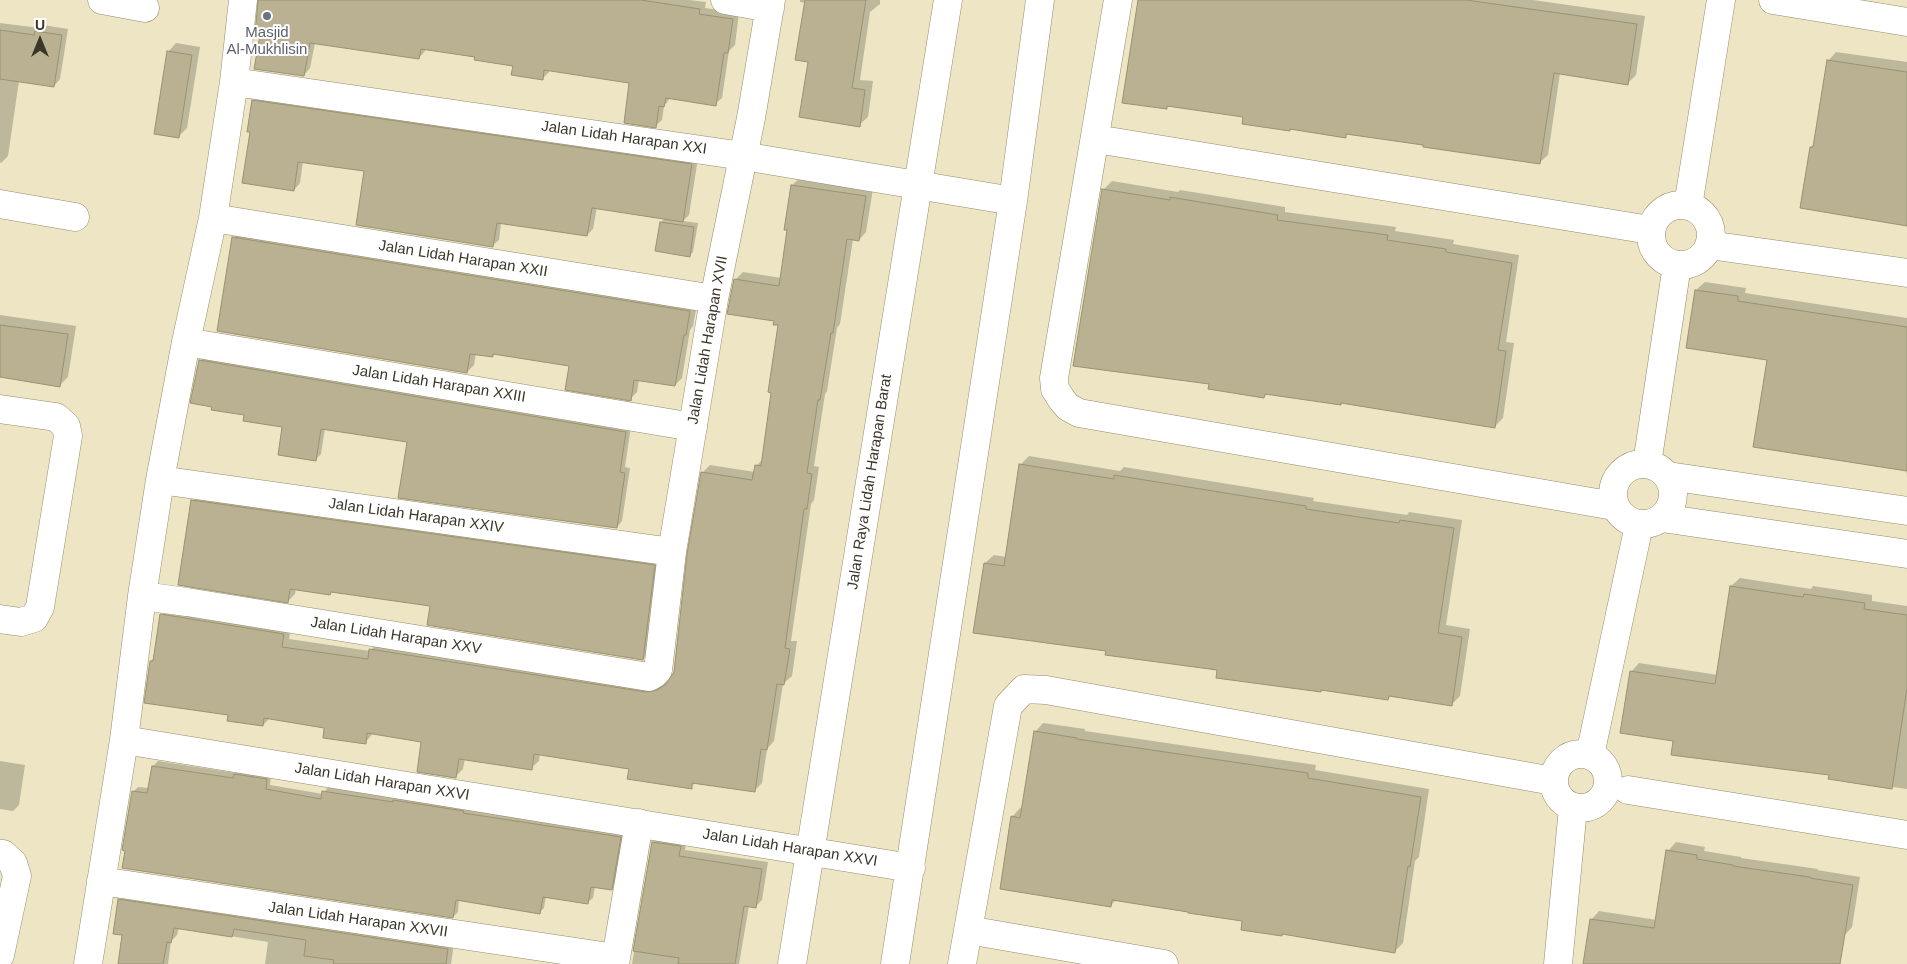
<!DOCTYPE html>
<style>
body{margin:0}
#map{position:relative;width:1907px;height:964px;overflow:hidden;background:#ede5c3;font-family:Arial,sans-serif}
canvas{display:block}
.north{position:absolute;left:15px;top:15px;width:50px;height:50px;-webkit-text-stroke:4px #fff;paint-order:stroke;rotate:0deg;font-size:14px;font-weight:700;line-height:20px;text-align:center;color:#3a3729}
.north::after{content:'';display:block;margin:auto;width:18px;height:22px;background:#3a3729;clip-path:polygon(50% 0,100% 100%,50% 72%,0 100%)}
</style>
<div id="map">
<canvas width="1907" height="964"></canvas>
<div class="north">U</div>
</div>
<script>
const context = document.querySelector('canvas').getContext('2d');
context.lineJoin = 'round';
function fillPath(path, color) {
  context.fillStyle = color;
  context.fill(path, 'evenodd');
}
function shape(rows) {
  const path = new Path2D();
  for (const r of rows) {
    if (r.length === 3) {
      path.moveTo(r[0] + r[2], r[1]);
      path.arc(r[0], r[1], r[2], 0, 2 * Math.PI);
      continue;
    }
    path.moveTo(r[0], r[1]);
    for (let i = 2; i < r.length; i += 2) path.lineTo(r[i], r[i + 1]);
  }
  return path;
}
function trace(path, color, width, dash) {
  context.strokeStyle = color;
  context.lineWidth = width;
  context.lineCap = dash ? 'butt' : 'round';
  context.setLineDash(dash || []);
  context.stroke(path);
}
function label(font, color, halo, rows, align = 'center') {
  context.font = font + ' Arial,sans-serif';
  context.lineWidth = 4;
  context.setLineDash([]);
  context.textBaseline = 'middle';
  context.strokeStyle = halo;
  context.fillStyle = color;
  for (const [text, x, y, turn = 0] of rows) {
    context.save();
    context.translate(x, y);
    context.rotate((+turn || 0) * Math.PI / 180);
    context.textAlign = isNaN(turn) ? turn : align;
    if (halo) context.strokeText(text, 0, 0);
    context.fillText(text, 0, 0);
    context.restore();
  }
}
fillPath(shape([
 [260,0,689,0,706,2,705,8,739,13,735,45,729,51,722,98,715,104,671,97,664,106,662,120,655,126,631,82,549,69,549,72,542,79,514,65,426,48,425,51,419,58,315,43,310,68,304,75,261,34],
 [800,0,880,0,880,4,870,12,860,80,873,81,868,117,859,125,809,61,806,3,800,2],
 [1139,0,1533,0,1645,16,1636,75,1628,83,1560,73,1548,155,1539,163,1349,133,1345,136,1243,123,1244,116,1169,105,1166,108],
 [0,23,39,28,43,25,68,29,60,79,54,86,19,81,8,156,1,163,0,162],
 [176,43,200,47,187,128,179,136,168,52],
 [1836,52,1907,62,1907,226,1811,147,1815,143,1828,61],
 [259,95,698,158,689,215,683,221,698,223,693,252,689,256,661,222,665,218,597,207,593,229,587,235,501,223,499,240,492,246,365,170,303,161,300,183,294,190,251,131,253,101],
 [800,178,873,189,866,232,859,240,853,239,840,324,837,328,827,391,825,394,814,466,819,467,814,500,811,504,791,641,797,641,792,676,783,684,774,741,767,749,762,783,754,791,696,782,691,787,630,768,540,754,539,761,531,768,465,758,463,769,455,777,423,741,373,733,365,743,325,727,270,718,263,725,229,714,151,661,154,658,161,615,169,607,291,626,289,639,370,651,378,642,655,685,666,683,671,679,675,672,702,473,710,465,755,472,756,466,763,459,780,324,735,280,743,272,782,278,792,185],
 [1112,181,1178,192,1180,190,1285,207,1285,212,1396,227,1395,231,1454,240,1453,244,1519,255,1506,342,1514,343,1503,418,1494,427,1342,402,1340,404,1268,393,1264,397,1210,383,1103,190],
 [241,230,697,304,693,326,690,330,682,378,675,385,639,380,637,392,630,399,570,364,495,353,492,356,476,353,474,365,467,372,233,238],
 [1705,282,1746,288,1745,293,1907,318,1907,475,1906,470,1768,359,1696,290],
 [0,315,76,326,68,377,60,385,0,377],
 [206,355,631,426,625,467,630,468,622,521,617,527,408,441,325,428,321,454,315,460,284,426,213,406,200,361],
 [1029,456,1120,471,1124,467,1314,498,1313,501,1407,515,1409,512,1462,520,1446,625,1470,629,1460,696,1451,705,1391,695,1388,699,1322,689,1321,691,1218,669,1107,650,985,563,994,555,1006,557,1020,465],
 [200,494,661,559,650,652,643,659,431,605,332,591,330,593,296,588,295,594,288,601,193,501],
 [1740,578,1811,589,1813,586,1872,595,1872,601,1907,606,1907,789,1830,778,1830,774,1674,740,1631,672,1639,663,1718,675,1731,586],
 [1043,723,1085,729,1085,731,1316,765,1315,770,1429,789,1419,857,1415,861,1403,943,1394,952,1244,920,1116,900,1110,906,1012,817,1020,808,1023,809,1035,732],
 [0,761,25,765,19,805,13,811,0,809],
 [158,761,236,773,240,769,271,775,270,785,323,794,328,787,625,832,616,884,611,889,595,887,593,898,588,902,546,896,544,908,540,912,459,899,458,912,453,917,133,792,138,787,149,788,153,766],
 [659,836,687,840,685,850,768,862,762,900,755,907,749,906,739,964,632,964,653,842],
 [1676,842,1705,847,1704,851,1741,857,1741,858,1818,869,1817,870,1860,877,1852,927,1844,936,1826,964,1584,964,1591,920,1599,911,1657,920,1668,851],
 [125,894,454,943,451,964,265,964,268,942,179,928,177,935,171,941,168,964,119,964,123,934,119,900]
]), '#0003');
const building = shape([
 [258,0,641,0,700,9,699,14,733,19,728,53,724,53,716,106,666,98,664,107,659,106,656,128,624,123,629,83,544,70,543,80,511,75,513,66,474,60,475,57,421,49,419,59,310,43,304,76,254,69,260,35,255,34,258,0],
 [805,0,866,0,852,88,865,90,860,127,799,117,808,62,795,60,805,0],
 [1138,0,1466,0,1637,24,1628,85,1554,73,1540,164,1423,147,1423,145,1346,134,1346,138,1290,129,1290,131,1242,124,1243,117,1167,106,1167,109,1122,103,1138,0],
 [0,30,34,35,35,31,62,35,54,87,0,79,0,30],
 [167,51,192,55,179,138,154,134,167,51],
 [1827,60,1907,72,1907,226,1800,208,1810,147,1813,147,1827,60],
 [252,100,692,164,683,222,592,208,587,236,497,223,493,247,356,225,364,171,298,162,294,191,242,183,250,132,247,132,252,100],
 [791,185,866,196,859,241,847,239,833,333,831,333,820,400,818,400,807,473,812,474,807,509,804,509,785,648,790,649,784,685,777,684,767,750,761,749,755,792,692,783,692,789,627,779,629,769,534,754,532,770,459,759,456,778,417,772,421,742,367,733,366,744,323,738,324,728,264,718,263,726,227,721,228,715,144,703,150,661,153,661,160,614,284,634,282,647,368,659,369,649,646,692,657,690,665,685,674,672,687,554,701,472,752,480,755,465,761,466,771,393,768,392,778,325,773,325,774,321,727,314,734,279,779,286,787,230,784,230,791,185],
 [1102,189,1170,200,1170,197,1278,215,1277,220,1388,235,1387,240,1446,249,1446,252,1512,263,1498,350,1506,351,1495,428,1341,403,1341,405,1265,394,1264,398,1208,389,1209,384,1073,366,1102,189],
 [660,222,694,227,690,257,655,251,660,222],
 [232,237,690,311,686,335,684,335,675,386,634,380,631,401,565,390,569,366,493,354,493,357,470,354,467,373,217,331,232,237],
 [1695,290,1738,296,1738,301,1907,327,1907,471,1753,447,1767,360,1686,348,1695,290],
 [0,325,68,334,60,387,0,377,0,325],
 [199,360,626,432,620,472,625,473,617,528,398,498,407,442,321,429,316,461,278,455,282,427,243,421,244,415,211,410,212,407,190,403,199,360],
 [1019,464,1114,479,1114,475,1306,506,1306,509,1399,523,1400,520,1454,528,1438,633,1462,637,1452,706,1389,696,1388,700,1321,690,1321,692,1216,678,1217,670,1105,655,1106,651,973,633,984,563,1004,566,1019,464],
 [191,500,655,565,643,660,427,625,430,606,331,592,330,595,290,589,288,603,178,585,191,500],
 [1730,586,1803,597,1804,594,1865,603,1864,609,1907,615,1907,688,1892,789,1828,779,1829,775,1671,755,1673,741,1620,733,1630,671,1715,684,1730,586],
 [1034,731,1077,738,1077,739,1308,773,1308,778,1421,797,1410,867,1408,866,1395,953,1282,934,1282,936,1241,930,1242,921,1188,913,1188,912,1112,900,1111,907,1000,889,1011,816,1020,818,1034,731],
 [152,766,233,778,234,774,267,779,266,789,321,799,322,791,393,802,393,800,464,811,463,813,621,837,612,890,591,887,588,904,543,897,540,914,456,900,453,918,122,868,125,851,122,850,132,791,147,793,152,766],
 [652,842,681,846,679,856,762,869,756,908,744,906,735,964,678,964,679,958,633,951,652,842],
 [1666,850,1697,855,1697,859,1733,865,1733,866,1810,877,1810,878,1853,885,1840,964,1583,964,1590,919,1654,928,1666,850],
 [118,899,448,949,446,964,333,964,334,960,304,956,306,940,234,929,232,937,174,928,171,943,167,942,163,964,118,964,122,935,113,934,118,899]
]);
fillPath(building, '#b9b191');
trace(building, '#999272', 1);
const minor = shape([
 [102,0,145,8],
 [725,0,770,8],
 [1118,0,1054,378,1055,389,1062,400,1068,407,1079,413,1614,506],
 [1773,0,1907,22],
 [234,82,743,156,1013,201],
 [1096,139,1650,230],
 [0,204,75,217],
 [1681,235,30],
 [1688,206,1721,0],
 [213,218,714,299],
 [1709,245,1907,273],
 [186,342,693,427],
 [0,409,56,417,66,426,68,436,40,607,34,618,21,622,0,619],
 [1643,494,30],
 [1647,464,1677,265],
 [1668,476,1907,511],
 [160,480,672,552],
 [1662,518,1907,554],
 [142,596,187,602,649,677,654,674,658,670,672,552,714,299,751,118,771,0],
 [124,740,911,868],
 [1581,781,27],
 [1590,755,1639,525],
 [1628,790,1907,835],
 [0,854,3,854,13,863,17,876,0,955],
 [101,881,616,958],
 [968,930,1164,964],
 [88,964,124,740,142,596,160,480,186,342,213,218,234,82,243,0],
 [615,964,639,823],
 [792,964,948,0],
 [895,964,1013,201,1040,0],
 [962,964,1008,706,1024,689,1046,690,1553,781],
 [1558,964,1573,808]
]);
trace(minor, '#948c6d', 29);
trace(minor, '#fff', 28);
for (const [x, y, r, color] of [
 [267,16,5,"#6b7280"]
]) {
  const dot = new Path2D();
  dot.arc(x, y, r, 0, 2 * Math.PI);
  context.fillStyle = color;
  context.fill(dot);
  trace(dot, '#fff', 2);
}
label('15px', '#5b616d', '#fff', [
 ["Masjid",267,33],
 ["Al-Mukhlisin",267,50]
]);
label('15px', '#3a3729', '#fff', [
 ["Jalan Lidah Harapan XXI",624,138,8],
 ["Jalan Lidah Harapan XXII",463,259,9],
 ["Jalan Lidah Harapan XVII",708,340,-80],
 ["Jalan Lidah Harapan XXIII",439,384,9],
 ["Jalan Raya Lidah Harapan Barat",870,482,-81],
 ["Jalan Lidah Harapan XXIV",416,516,8],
 ["Jalan Lidah Harapan XXV",396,636,9],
 ["Jalan Lidah Harapan XXVI",382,782,9],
 ["Jalan Lidah Harapan XXVI",790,848,9],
 ["Jalan Lidah Harapan XXVII",358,920,8]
]);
</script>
